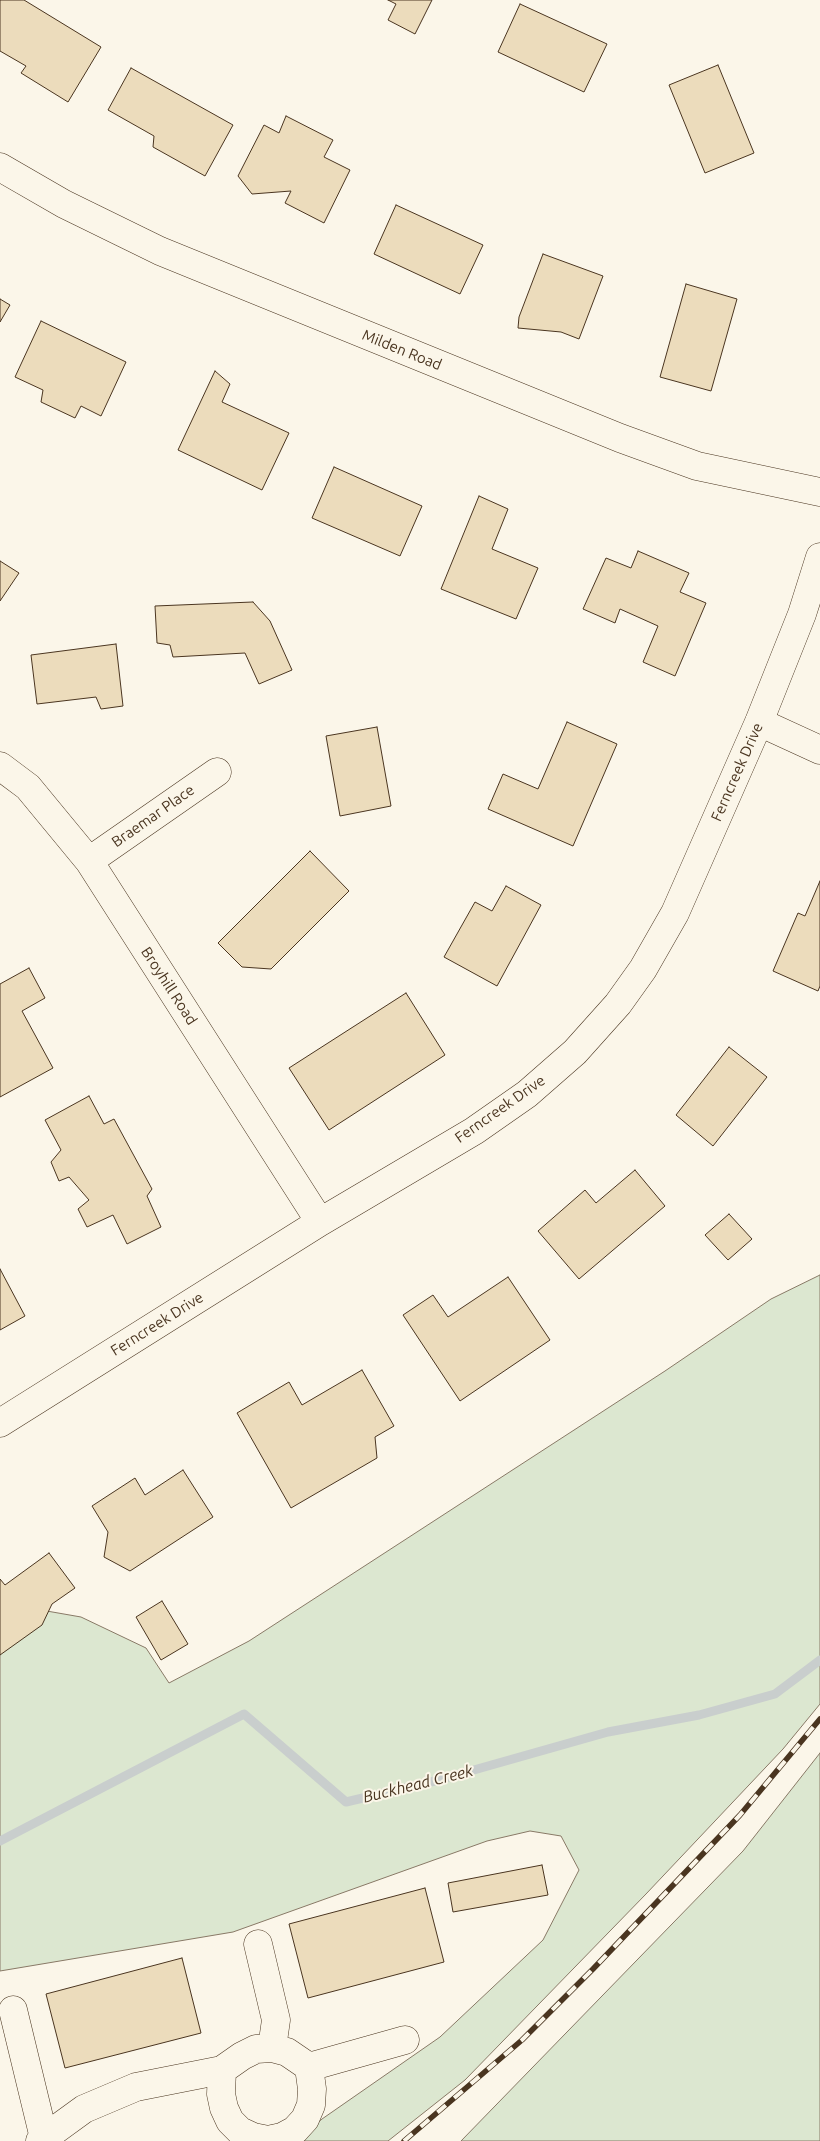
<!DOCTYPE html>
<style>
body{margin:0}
canvas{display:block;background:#fbf6e9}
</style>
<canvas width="820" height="2141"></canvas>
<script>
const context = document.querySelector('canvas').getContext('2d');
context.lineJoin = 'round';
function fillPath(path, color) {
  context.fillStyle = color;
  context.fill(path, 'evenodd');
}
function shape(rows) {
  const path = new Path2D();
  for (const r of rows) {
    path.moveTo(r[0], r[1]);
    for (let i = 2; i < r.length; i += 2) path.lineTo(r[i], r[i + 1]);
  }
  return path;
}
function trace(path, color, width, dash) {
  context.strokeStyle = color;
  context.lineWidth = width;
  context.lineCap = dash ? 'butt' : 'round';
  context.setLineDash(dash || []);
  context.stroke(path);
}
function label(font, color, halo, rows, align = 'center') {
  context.font = font + ' Ubuntu,sans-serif';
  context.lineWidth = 4;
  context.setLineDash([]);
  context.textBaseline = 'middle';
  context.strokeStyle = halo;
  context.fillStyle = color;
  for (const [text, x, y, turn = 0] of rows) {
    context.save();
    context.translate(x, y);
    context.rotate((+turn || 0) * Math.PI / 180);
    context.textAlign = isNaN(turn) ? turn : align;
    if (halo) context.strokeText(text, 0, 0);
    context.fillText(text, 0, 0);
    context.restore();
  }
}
const green = shape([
 [820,1275,820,1704,783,1749,646,1894,465,2080,388,2141,296,2141,322,2119,440,2037,543,1940,579,1870,561,1836,530,1831,487,1841,233,1932,0,1971,0,1606,41,1610,81,1617,146,1648,169,1683,249,1641,665,1371,771,1299,820,1275],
 [820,1753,820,2141,461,2141,743,1851,820,1753]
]);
fillPath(green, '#dce7d0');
trace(green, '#887966', 1);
trace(shape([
 [0,1841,244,1714,346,1802,435,1781,608,1732,699,1715,775,1694,820,1660]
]), '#c9cecd', 9);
const building = shape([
 [0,0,24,0,101,47,68,102,21,73,26,66,0,51,0,0],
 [388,0,432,0,415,34,388,20,396,4,388,0],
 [520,4,607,44,584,92,498,52,520,4],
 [718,65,754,153,705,173,669,85,718,65],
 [131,68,233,125,205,176,153,147,154,136,108,110,131,68],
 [286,116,333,140,324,157,350,170,324,223,285,203,291,191,252,194,238,176,264,125,279,133,286,116],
 [396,205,483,245,460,294,374,254,396,205],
 [543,254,603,276,579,339,561,332,518,328,519,317,543,254],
 [686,284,737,299,711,391,660,377,686,284],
 [0,299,10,305,0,322,0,299],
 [41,321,126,362,101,416,81,406,75,418,41,402,43,390,15,377,41,321],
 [215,371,230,384,222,402,289,433,262,490,178,450,215,371],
 [334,467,422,506,400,556,312,518,334,467],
 [479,496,508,509,492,549,538,568,516,619,441,589,479,496],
 [638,551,689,573,680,592,706,603,675,676,643,662,658,626,620,609,615,623,583,609,606,558,631,568,638,551],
 [0,561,19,573,0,601,0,561],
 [253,602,270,621,292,670,259,684,245,653,173,657,170,645,157,643,155,606,253,602],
 [116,644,123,706,101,709,96,697,37,704,31,655,116,644],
 [567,722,617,744,573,846,488,809,503,774,538,789,567,722],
 [377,727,391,806,340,816,326,736,377,727],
 [310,851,349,891,271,969,242,967,218,943,310,851],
 [820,881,820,986,818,991,773,971,798,913,805,916,820,881],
 [506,886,541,905,497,986,444,957,475,902,492,911,506,886],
 [29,968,45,998,22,1011,53,1068,0,1097,0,984,29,968],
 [406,993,445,1055,329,1130,289,1068,406,993],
 [729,1047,767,1077,713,1146,676,1115,729,1047],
 [89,1096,104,1124,114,1119,152,1189,147,1196,161,1227,127,1244,113,1215,87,1227,78,1209,89,1200,69,1177,59,1181,51,1162,61,1150,45,1120,89,1096],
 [635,1170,665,1206,579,1279,538,1231,585,1190,596,1203,635,1170],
 [729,1214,752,1239,728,1260,705,1235,729,1214],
 [0,1269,25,1316,0,1330,0,1269],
 [508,1277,550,1340,460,1401,403,1315,433,1295,448,1317,508,1277],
 [362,1370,394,1426,375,1437,377,1458,291,1508,237,1413,289,1382,302,1405,362,1370],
 [183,1470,213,1517,130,1571,104,1557,108,1532,92,1506,135,1478,145,1495,183,1470],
 [49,1553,75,1588,52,1604,42,1625,0,1655,0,1579,5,1585,49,1553],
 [162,1601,188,1644,161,1660,136,1617,162,1601],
 [542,1865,548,1895,453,1912,448,1883,542,1865],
 [425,1888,444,1962,308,1998,289,1924,425,1888],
 [182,1958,201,2033,65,2068,46,1994,182,1958]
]);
fillPath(building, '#ecdcbc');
trace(building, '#4a3520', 1);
const minor = shape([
 [0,167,64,204,160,251,620,438,697,466,820,492],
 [759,722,820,750],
 [0,766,28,787,89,861,320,1222],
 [89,861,217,772],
 [0,1423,320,1222,474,1131,527,1094,575,1052,618,1004,643,969,675,913,759,722,802,614,820,557],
 [258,1944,276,2020,272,2048],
 [13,2010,44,2138],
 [272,2048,287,2052,309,2067,312,2089,311,2105,305,2119,295,2130,282,2137,268,2140,253,2137,240,2131,230,2121,224,2108,221,2094,222,2070,242,2056,256,2049,272,2048],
 [309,2067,405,2040],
 [40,2141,84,2109,136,2087,222,2070]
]);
trace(minor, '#4a3520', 29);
trace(minor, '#fbf6e9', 28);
const rail = shape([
 [404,2141,522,2040,593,1969,740,1815,820,1719]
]);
trace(rail, '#4a3520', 5.5);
trace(rail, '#fbf6e9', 4, [11]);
label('15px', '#4a3520', '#fbf6e9', [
 ["Milden Road",402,350,22],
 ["Ferncreek Drive",737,772,-66],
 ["Braemar Place",153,816,-35],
 ["Broyhill Road",169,986,57],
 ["Ferncreek Drive",500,1109,-35],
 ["Ferncreek Drive",157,1324,-32]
]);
label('italic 16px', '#4a3520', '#fbf6e9', [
 ["Buckhead Creek",418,1784,-14]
]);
</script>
